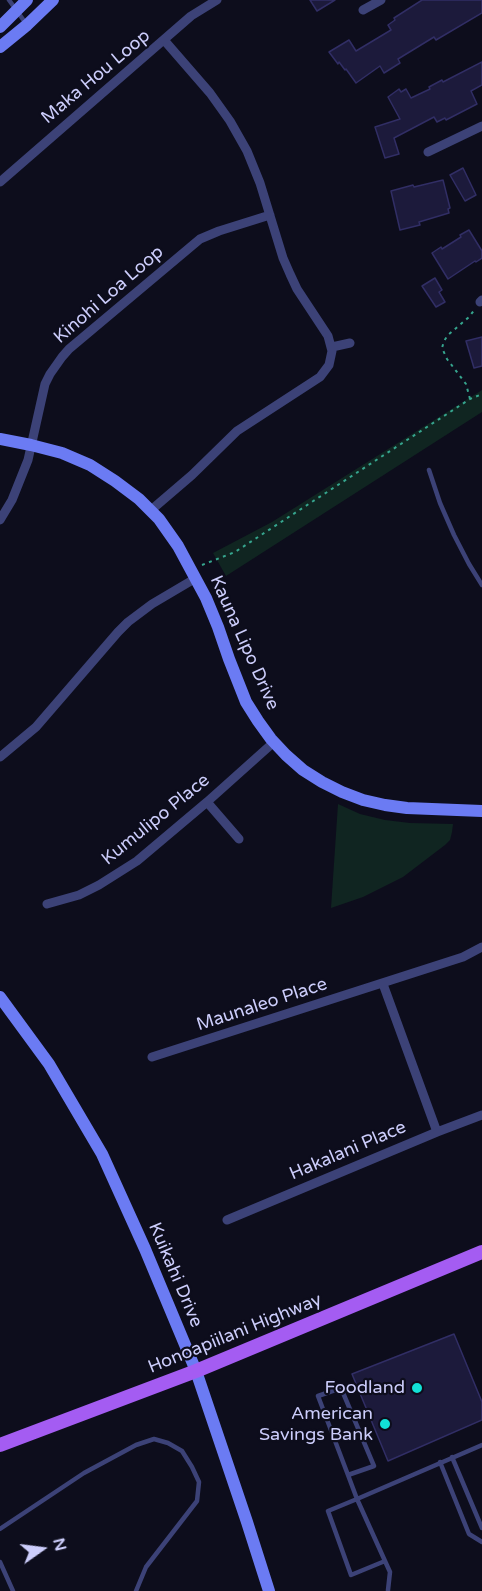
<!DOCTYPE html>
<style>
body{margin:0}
#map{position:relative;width:482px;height:1591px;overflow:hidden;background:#0d0d1c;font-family:"Varela Round",sans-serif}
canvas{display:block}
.north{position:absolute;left:12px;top:1519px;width:60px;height:60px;-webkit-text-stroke:4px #0d0d1c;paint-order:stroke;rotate:76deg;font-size:16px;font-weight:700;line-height:24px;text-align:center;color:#cccdfb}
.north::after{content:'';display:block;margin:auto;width:21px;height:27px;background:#cccdfb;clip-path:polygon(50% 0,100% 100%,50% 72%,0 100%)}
</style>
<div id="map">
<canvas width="482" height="1591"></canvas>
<div class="north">N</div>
</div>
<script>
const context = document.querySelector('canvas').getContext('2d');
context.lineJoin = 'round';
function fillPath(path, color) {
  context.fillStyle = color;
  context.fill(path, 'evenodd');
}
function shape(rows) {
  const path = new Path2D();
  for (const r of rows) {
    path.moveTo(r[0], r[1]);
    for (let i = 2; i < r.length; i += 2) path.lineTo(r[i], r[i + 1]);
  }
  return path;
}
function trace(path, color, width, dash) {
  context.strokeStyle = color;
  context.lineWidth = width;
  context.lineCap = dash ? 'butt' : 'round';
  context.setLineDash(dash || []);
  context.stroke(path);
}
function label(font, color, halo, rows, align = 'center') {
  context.font = font + ' "Varela Round",sans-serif';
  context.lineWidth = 4.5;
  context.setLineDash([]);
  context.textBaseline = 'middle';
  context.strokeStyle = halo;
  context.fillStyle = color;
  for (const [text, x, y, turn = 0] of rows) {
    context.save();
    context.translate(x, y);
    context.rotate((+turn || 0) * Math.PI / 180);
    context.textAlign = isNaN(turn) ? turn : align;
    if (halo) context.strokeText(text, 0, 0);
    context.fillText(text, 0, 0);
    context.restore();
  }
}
fillPath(shape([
 [482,390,482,412,226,576,213,553,272,522],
 [338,804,360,814,385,820,410,823,453,824,452,832,450,840,445,845,403,877,363,897,331,908]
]), '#102521');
const building = shape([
 [310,0,335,0,317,11,310,0],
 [422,0,482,0,482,13,436,40,434,37,398,59,400,63,384,73,380,66,356,83,346,69,345,70,339,62,338,64,329,52,349,40,356,51,391,30,388,25,395,20,394,18,422,0],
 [482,62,482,85,471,91,477,104,446,120,445,118,437,122,434,117,394,138,399,154,385,158,375,127,400,119,388,97,399,89,401,92,406,89,411,98,430,89,429,87,442,80,443,82,482,62],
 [463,168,476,195,465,201,450,175,463,168],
 [443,180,450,208,448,209,449,213,419,222,420,225,400,230,391,191,413,185,414,187,443,180],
 [469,230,482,251,482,258,476,262,475,261,448,279,432,253,441,247,442,249,461,237,460,235,469,230],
 [435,278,442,290,439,292,445,302,436,307,422,286,435,278],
 [482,337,482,366,474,368,466,341,482,337],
 [454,1334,482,1402,482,1420,388,1461,352,1374,454,1334]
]);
fillPath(building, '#1c1a3b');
trace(building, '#312e65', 1.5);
trace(shape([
 [470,399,466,384,447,359,442,348,444,341,448,335,469,317,475,309],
 [202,565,235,552,470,399,482,394]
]), '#36a58e', 2, [3, 4.5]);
trace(shape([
 [9,0,27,25],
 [429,470,440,503,454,535,469,564,482,585],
 [452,1457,482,1528],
 [440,1462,469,1534,482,1542],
 [348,1475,374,1466,341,1388,318,1396,348,1475,357,1499,328,1511,351,1575,385,1561,357,1499,482,1445],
 [0,1529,84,1473,136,1445,154,1439,168,1443,182,1451,192,1467,199,1482,197,1501,146,1567,136,1591],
 [385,1561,390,1572,388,1590],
 [0,1562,13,1591]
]), '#3c4277', 4.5);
trace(shape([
 [363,10,381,0],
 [428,152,482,126],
 [0,182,191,16,217,0],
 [480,302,482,300],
 [332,347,350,343],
 [150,511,192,475,237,431,320,377,329,365,332,351,328,336,297,289,290,274,283,258,260,183,247,151,230,121,210,93,164,40],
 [0,520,12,500,28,460,45,384,50,374,62,357,69,349,200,239,219,231,270,215],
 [0,757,36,727,118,632,128,622,152,604,196,578],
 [207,802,239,839],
 [47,904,79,895,99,885,137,861,207,802,274,742],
 [383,984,437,1132],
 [152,1057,463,957,482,947],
 [227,1220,437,1132,482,1115]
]), '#3c4277', 9);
trace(shape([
 [0,27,27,0],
 [0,47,27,25,53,0],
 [0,439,31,445,62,453,90,465,115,481,139,499,159,519,178,546,206,598,218,627,229,659,246,702,258,721,271,739,286,755,303,770,322,782,342,792,363,800,385,805,407,808,482,811],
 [0,997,49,1064,102,1154,145,1249,196,1371,247,1522,269,1591]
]), '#6b7bf3', 12);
trace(shape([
 [0,1445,196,1371,482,1252]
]), '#a45cf2', 14);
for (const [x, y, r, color] of [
 [417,1388,6,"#12e1d7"],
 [385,1424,6,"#12e1d7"]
]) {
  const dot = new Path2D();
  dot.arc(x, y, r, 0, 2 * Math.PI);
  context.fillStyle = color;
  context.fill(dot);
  trace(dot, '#0d0d1c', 2);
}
label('18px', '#cccdfb', '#0d0d1c', [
 ["Maka Hou Loop",96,77,-40],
 ["Kinohi Loa Loop",109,295,-41],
 ["Kauna Lipo Drive",244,643,66],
 ["Kumulipo Place",156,820,-39],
 ["Maunaleo Place",262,1005,-18],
 ["Hakalani Place",348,1151,-23],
 ["Kuikahi Drive",175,1275,67],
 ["Honoapiilani Highway",235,1334,-22]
]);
label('18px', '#cccdfb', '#0d0d1c', [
 ["Foodland",405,1388],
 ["American",373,1414],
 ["Savings Bank",373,1435]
], 'right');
</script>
